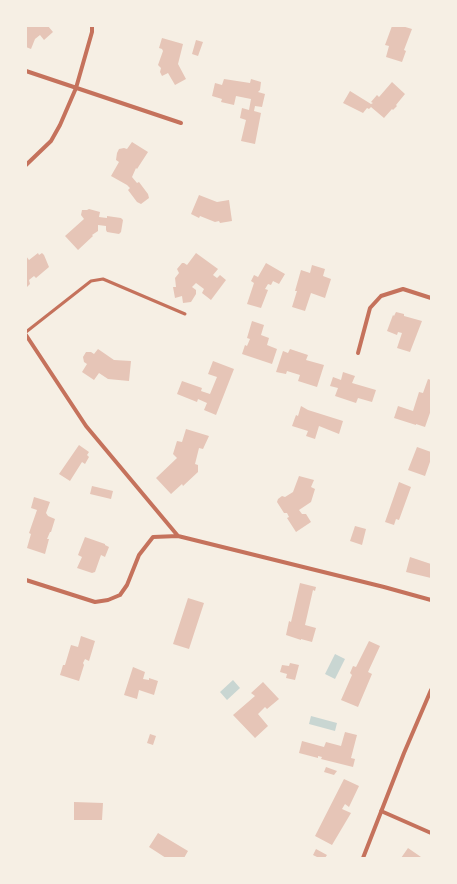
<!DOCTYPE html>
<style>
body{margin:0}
#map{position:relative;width:457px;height:884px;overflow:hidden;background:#f6efe4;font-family:"IBM Plex Sans",sans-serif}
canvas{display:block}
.frame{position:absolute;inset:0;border:27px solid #f6efe4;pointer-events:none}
</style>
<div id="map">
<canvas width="457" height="884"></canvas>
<div class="frame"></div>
</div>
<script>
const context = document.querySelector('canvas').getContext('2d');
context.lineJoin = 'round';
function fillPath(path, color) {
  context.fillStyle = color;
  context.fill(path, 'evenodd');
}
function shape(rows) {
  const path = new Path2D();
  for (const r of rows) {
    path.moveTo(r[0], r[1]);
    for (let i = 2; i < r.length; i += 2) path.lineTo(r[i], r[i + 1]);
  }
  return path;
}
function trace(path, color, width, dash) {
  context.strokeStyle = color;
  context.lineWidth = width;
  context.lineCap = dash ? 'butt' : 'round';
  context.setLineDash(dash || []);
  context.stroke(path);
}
fillPath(shape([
 [335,654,345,659,335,679,325,674],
 [233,680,240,688,227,700,220,692],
 [311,716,337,723,335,731,309,724]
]), '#c9d6d2');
fillPath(shape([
 [26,26,48,26,53,32,44,40,40,35,35,39,31,49,26,47],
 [392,26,402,26,412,29,404,50,406,51,402,62,386,57,389,46,385,45],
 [162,38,183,44,178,64,186,79,175,85,168,73,162,76,160,72,161,68,158,65,163,51,162,49,159,48],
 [196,40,203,42,198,56,192,54],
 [224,79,250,83,251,79,261,82,260,90,258,92,265,94,262,107,255,106,254,111,261,113,255,144,241,141,246,120,240,118,242,108,249,110,251,99,236,96,234,105,221,102,222,99,212,96,215,83,222,85],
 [392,82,405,94,396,105,397,106,393,110,392,109,384,118,371,107,369,109,367,108,363,113,343,103,350,91,371,104,373,103,371,102,377,95,379,97],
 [132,142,148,152,137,169,136,168,132,177,137,183,139,182,148,194,149,198,141,204,137,202,128,190,130,188,127,185,111,176,119,162,116,160,117,153,119,149,124,148,127,149],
 [199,195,217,202,229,200,232,221,220,223,219,221,215,222,200,216,199,218,191,214],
 [89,209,100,212,99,217,107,218,107,216,121,218,123,220,121,232,119,234,107,232,106,230,106,226,98,225,98,231,92,235,93,236,78,250,65,236,84,219,81,215,82,210,87,210],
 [38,253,39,255,42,253,44,255,49,267,36,278,34,276,29,280,30,284,26,288,26,256,29,260],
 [196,253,218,269,213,275,217,278,220,275,226,280,211,300,202,293,204,289,196,283,192,287,196,290,196,294,191,302,183,303,182,296,175,298,173,287,176,287,175,278,179,273,177,269,182,263,184,263,187,265],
 [266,263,285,274,279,284,273,281,271,285,268,284,265,289,268,290,261,308,247,304,254,283,251,281,254,275,258,277],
 [312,265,325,269,323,276,331,279,325,298,311,293,305,311,292,307,297,291,295,291,301,270,310,273],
 [396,312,404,314,404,316,422,321,410,352,397,348,402,333,398,332,397,335,387,331,393,315,394,316],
 [252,321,264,325,261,335,269,338,267,345,277,349,272,364,242,354,245,345,247,346,250,339,247,338],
 [98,349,114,360,131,361,129,381,108,379,99,373,94,380,82,372,87,364,84,362,83,357,86,352,91,352,94,354],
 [290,349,308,355,306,360,324,365,317,387,298,381,300,375,287,371,286,374,276,372,283,351,288,353],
 [213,361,234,369,216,415,204,410,207,403,198,399,197,402,177,394,182,381,202,388,201,391,210,394,217,377,208,374],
 [343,372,355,376,352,383,376,390,372,402,358,398,356,403,335,396,338,388,330,386,333,377,341,380],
 [428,379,431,380,431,410,425,427,416,424,416,425,394,418,398,406,413,411,419,392,423,393],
 [301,406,308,410,343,421,339,434,319,426,315,439,306,436,308,431,292,426,296,415,298,416],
 [186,429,209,436,203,449,199,448,195,464,198,465,198,472,183,486,182,484,171,494,156,478,177,458,173,454,177,441,182,442],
 [79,445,89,452,87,455,89,457,85,464,82,462,70,481,59,474],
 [417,447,431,452,431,459,425,476,408,470],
 [299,476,314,480,311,487,315,489,311,502,299,510,302,514,306,514,311,522,296,532,287,518,289,517,287,513,284,513,277,502,278,499,282,496,285,497,293,492],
 [399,482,411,487,399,520,396,519,394,525,385,522],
 [92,486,113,491,111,499,90,494],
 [34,497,50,502,46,513,48,516,55,519,51,532,50,532,47,539,49,539,45,554,27,548,31,534,29,533,37,510,31,508],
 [355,526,366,529,362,545,350,541],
 [85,537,105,544,105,545,109,547,105,557,101,555,95,572,92,573,77,568,82,557,78,555],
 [410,557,431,564,431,578,406,572],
 [300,583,316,587,315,591,313,590,305,625,316,628,312,642,301,639,301,640,286,635,289,621,291,622],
 [188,598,204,603,189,649,173,644],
 [81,636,95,641,89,661,85,659,83,663,84,665,79,681,60,675,63,665,65,665,71,645,78,647],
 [369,641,380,646,368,672,372,674,358,707,341,700,352,675,350,673,353,666,356,667],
 [290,663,299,665,295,680,286,678,287,674,280,672,282,665,289,666],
 [133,667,145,672,143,679,149,680,149,678,158,681,154,695,139,690,137,699,124,695],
 [263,682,279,699,267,709,265,707,258,714,268,726,255,738,233,715,255,696,251,693],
 [345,732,357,735,351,758,355,759,353,767,321,759,322,757,318,756,318,758,299,753,302,741,324,747,326,742,341,746],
 [150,734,156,736,153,745,147,743],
 [326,767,337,771,334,775,324,772],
 [344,779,359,786,349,807,345,804,342,809,351,813,332,845,315,836],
 [74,802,103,803,102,820,74,820],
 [158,833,188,851,184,858,166,858,149,847],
 [408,848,421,857,421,858,401,858],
 [316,849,327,855,325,858,319,858,313,855]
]), '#e6c5b7');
trace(shape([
 [26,332,91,281,103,279,185,314]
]), '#c5725c', 3);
trace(shape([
 [26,71,181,123],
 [26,165,51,141,60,125,76,88,92,32,92,26],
 [26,335,86,426,178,536],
 [358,353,370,308,381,296,403,289,431,298],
 [26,580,95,602,108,600,120,595,127,585,139,555,153,537,178,536,384,587,431,600],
 [381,811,431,833],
 [363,858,404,753,431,690]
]), '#c5725c', 4);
</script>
